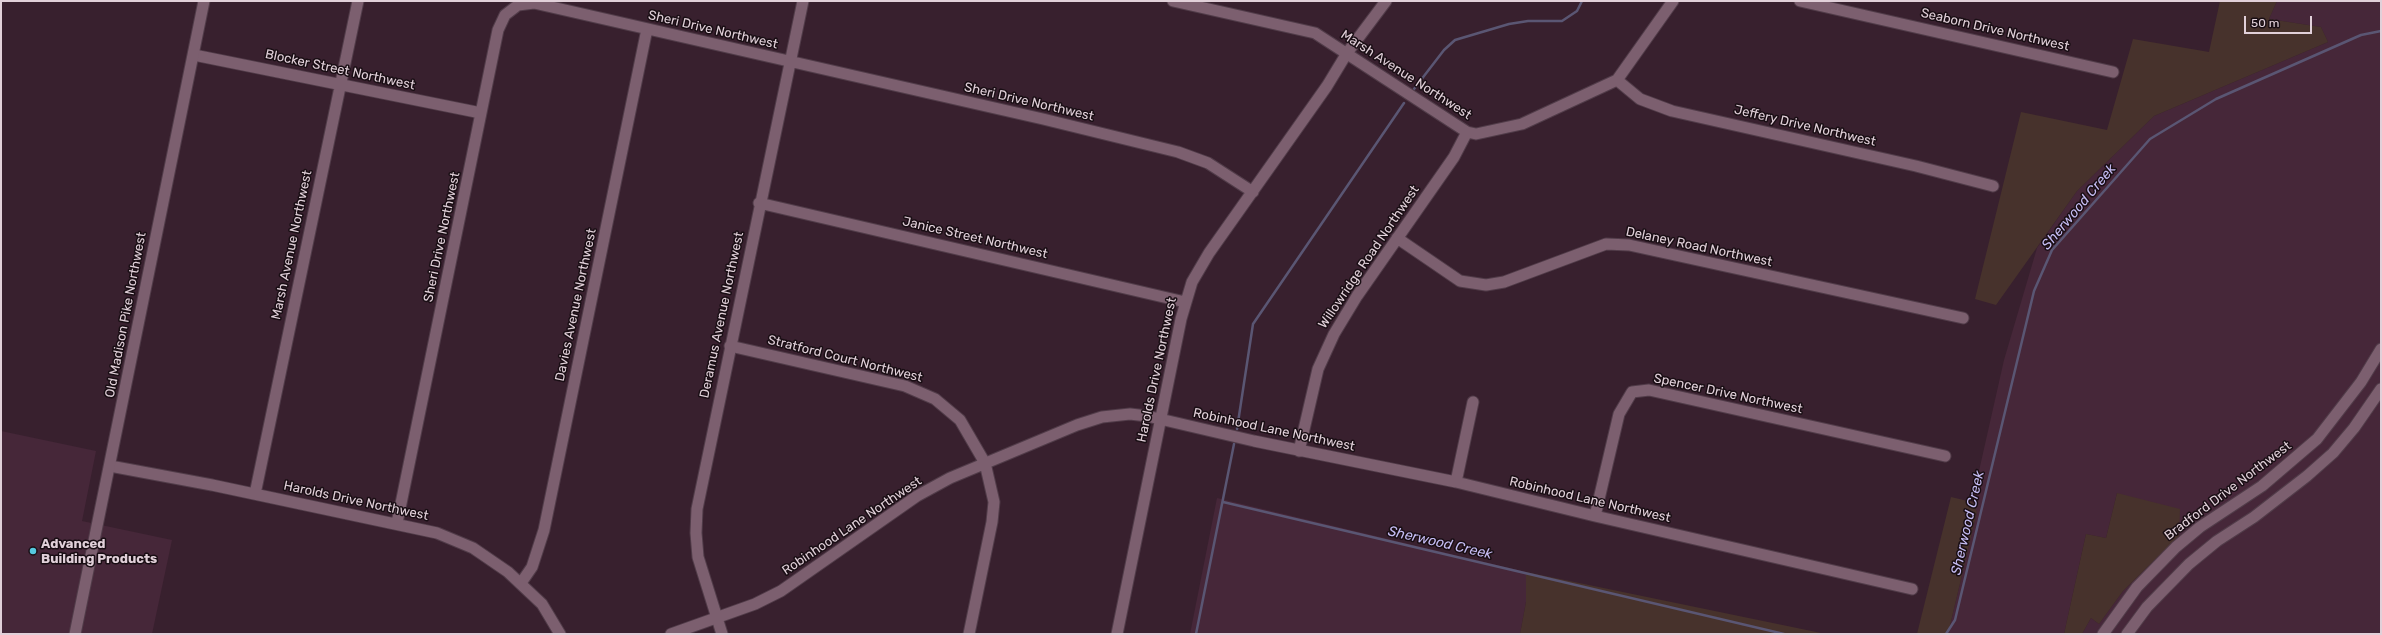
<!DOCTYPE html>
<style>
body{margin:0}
#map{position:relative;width:2382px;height:635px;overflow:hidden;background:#38202e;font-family:Rubik,sans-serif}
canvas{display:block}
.frame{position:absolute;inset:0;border:2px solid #e1d0d9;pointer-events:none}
.scale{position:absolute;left:2244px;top:16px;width:68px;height:18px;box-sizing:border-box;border:2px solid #e1d0d9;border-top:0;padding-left:5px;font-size:12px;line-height:14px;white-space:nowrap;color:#e1d0d9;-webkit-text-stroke:3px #190e14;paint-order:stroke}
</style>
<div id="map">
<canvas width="2382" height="635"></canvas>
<div class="frame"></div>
<div class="scale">50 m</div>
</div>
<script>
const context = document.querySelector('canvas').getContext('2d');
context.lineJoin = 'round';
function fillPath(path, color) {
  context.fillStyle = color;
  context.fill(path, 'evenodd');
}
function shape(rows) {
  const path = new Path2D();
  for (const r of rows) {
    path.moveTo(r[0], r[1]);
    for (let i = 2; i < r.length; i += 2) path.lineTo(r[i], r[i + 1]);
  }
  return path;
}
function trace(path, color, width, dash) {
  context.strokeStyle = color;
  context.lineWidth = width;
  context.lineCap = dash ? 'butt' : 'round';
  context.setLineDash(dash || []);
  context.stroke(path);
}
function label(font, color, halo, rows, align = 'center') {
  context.font = font + ' Rubik,sans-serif';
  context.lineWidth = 3;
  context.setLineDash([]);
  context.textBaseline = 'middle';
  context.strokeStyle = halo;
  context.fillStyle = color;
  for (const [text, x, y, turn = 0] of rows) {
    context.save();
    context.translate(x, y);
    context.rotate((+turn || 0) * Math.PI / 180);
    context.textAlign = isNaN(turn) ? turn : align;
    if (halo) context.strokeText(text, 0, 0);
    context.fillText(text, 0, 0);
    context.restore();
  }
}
fillPath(shape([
 [2277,1,2381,1,2381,634,2082,634,2091,618,2099,624,2123,591,2179,536,2117,493,2106,538,2086,534,2064,634,1948,634,1977,512,1972,502,2004,360,2037,248,2077,191,2154,116,2328,42,2321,27,2269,19],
 [1,431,96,451,82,521,172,540,152,634,1,634],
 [1217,498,1526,572,1526,602,1520,634,1190,634]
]), '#462739');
fillPath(shape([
 [2220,1,2277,1,2269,19,2321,27,2328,42,2154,116,2077,191,1996,305,1975,299,2021,112,2107,130,2133,39,2209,52],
 [2117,493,2180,509,2179,536,2123,591,2099,624,2091,618,2082,634,2064,634,2086,534,2106,538],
 [1951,497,1972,502,1977,512,1948,634,1917,634],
 [1526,572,1826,634,1520,634,1526,602]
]), '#47322c');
trace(shape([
 [1414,89,1444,50,1455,40,1509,24,1528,21,1562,21,1577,11,1582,1],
 [1237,429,1253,324,1404,103],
 [1223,502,1784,634],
 [1196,634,1234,444],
 [1946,634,1955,620,2034,291,2052,250,2150,139,2216,99,2361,35,2381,31]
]), '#5a5673', 2.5);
const minor = shape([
 [1173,1,1315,33,1467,132,1476,134,1522,124,1617,80,1673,1],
 [1800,1,2113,72],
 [194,55,481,113],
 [1617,80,1640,99,1672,111,1916,166,1993,186],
 [759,203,1185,302],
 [1397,238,1460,281,1486,285,1504,282,1606,244,1629,245,1963,318],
 [730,346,905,386,935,399,960,420,985,463,994,502,992,522,969,634],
 [1299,451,1318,369,1334,334,1357,296,1454,157,1467,132],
 [110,466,212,485,437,533,473,548,508,572,542,604,560,634],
 [1456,482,1473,402],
 [255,494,358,1],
 [1595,516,1619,414,1632,392,1649,390,1945,456],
 [397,523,498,30,505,15,518,5,534,3,1043,119,1178,152,1208,163,1253,192],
 [521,583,532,567,544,530,647,29],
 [671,634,755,604,781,591,917,496,950,478,1077,425,1102,417,1130,414,1147,416,1254,441,1456,482,1595,516,1912,589],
 [722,634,698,557,696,533,697,509,803,1],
 [1117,634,1181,319,1192,282,1209,253,1327,86,1347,53,1386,1]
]);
const secondary = shape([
 [75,634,204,1],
 [2103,634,2137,587,2176,547,2200,527,2262,486,2317,439,2361,382,2381,349],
 [2127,634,2147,607,2189,564,2217,541,2254,517,2307,476,2333,453,2354,428,2381,389]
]);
trace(minor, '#513c49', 13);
trace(secondary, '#513c49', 13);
trace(minor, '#7c5f6f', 11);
trace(secondary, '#7c5f6f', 11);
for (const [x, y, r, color] of [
 [33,551,4,"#56c9e0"]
]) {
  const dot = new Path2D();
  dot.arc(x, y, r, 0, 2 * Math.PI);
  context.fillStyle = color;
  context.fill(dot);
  trace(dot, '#190e14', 1.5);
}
label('13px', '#e1d0d9', '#190e14', [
 ["Sheri Drive Northwest",713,30,13],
 ["Seaborn Drive Northwest",1995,30,13],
 ["Blocker Street Northwest",340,70,12],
 ["Marsh Avenue Northwest",1406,75,33],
 ["Sheri Drive Northwest",1029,102,13],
 ["Jeffery Drive Northwest",1805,126,13],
 ["Sheri Drive Northwest",442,237,-78],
 ["Janice Street Northwest",975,238,13],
 ["Marsh Avenue Northwest",292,245,-78],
 ["Delaney Road Northwest",1699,247,12],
 ["Willowridge Road Northwest",1369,257,-56],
 ["Davies Avenue Northwest",576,305,-78],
 ["Old Madison Pike Northwest",126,315,-79],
 ["Deramus Avenue Northwest",722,315,-78],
 ["Stratford Court Northwest",845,359,14],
 ["Harolds Drive Northwest",1157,370,-78],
 ["Spencer Drive Northwest",1728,394,12],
 ["Robinhood Lane Northwest",1274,430,12],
 ["Bradford Drive Northwest",2228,491,-37],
 ["Robinhood Lane Northwest",1590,500,13],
 ["Harolds Drive Northwest",356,501,12],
 ["Robinhood Lane Northwest",852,526,-34]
]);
label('bold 13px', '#e1d0d9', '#190e14', [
 ["Advanced",41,544],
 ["Building Products",41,559]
], 'left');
label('italic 14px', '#c5bcf3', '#190e14', [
 ["Sherwood Creek",2079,207,-50],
 ["Sherwood Creek",1968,523,-77],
 ["Sherwood Creek",1440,543,13]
]);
</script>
